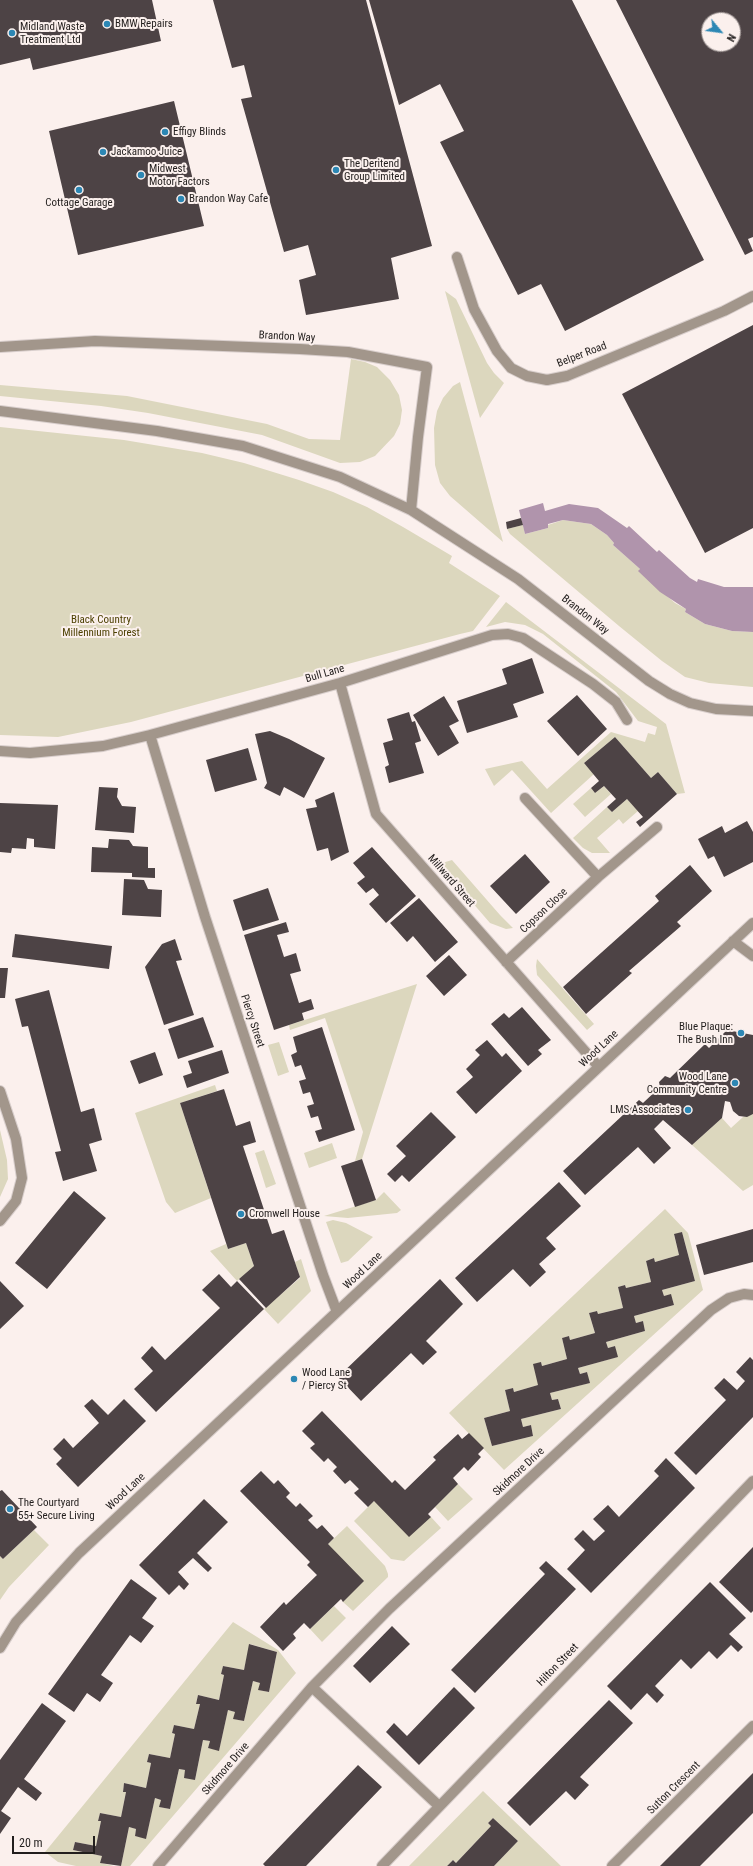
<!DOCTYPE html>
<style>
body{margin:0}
#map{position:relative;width:753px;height:1866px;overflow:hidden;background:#fbf0ed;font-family:"Roboto Condensed",sans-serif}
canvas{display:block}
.north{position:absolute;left:701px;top:12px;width:40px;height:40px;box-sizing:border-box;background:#fbf0ed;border:1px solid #a49c9a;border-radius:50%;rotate:119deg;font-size:11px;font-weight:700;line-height:16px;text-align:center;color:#221e1d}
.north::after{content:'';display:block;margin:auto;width:14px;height:18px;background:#2c87b4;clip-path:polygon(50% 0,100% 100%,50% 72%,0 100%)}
.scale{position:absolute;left:12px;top:1836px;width:83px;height:18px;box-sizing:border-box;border:2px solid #221e1d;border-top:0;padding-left:5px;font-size:12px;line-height:14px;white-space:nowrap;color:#221e1d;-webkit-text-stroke:3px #fbf0ed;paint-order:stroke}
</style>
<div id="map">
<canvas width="753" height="1866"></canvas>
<div class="north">N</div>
<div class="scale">20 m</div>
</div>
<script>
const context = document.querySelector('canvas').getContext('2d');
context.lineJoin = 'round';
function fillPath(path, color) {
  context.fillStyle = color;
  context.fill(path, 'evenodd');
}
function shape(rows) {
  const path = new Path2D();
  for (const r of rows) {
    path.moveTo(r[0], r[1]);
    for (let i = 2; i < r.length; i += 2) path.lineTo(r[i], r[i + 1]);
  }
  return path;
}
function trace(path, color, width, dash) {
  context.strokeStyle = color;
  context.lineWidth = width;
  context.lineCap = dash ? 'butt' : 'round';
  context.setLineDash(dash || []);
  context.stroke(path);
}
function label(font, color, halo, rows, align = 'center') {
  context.font = font + ' "Roboto Condensed",sans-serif';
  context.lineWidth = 4;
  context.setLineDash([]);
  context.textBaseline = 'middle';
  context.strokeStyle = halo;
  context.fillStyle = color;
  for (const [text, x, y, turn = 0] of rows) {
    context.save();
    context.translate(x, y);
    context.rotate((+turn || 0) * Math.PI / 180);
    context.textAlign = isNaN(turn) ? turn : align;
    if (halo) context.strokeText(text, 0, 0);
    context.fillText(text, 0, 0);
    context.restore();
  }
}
fillPath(shape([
 [445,291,456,299,487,363,494,373,504,383,480,418],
 [351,359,365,362,377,367,390,380,399,395,402,410,400,424,394,436,375,456,360,462,340,463,262,435,148,413,101,406,0,396,0,385,127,396,267,424,309,439,340,440],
 [460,382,503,542,450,496,440,483,435,465,434,428,437,411,443,398,453,386],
 [0,427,124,440,202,453,244,463,299,480,333,492,367,507,403,527,452,556,449,563,500,596,473,631,460,634,131,722,58,737,0,735],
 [563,520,591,524,607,535,614,543,613,545,640,569,639,571,675,603,686,609,685,612,705,624,732,631,753,632,753,687,709,683,685,677,662,661,619,626,510,534,507,529,523,525,525,534,548,528,548,525],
 [506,602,666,724,685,793,677,794,658,772,651,778,615,737,584,763,594,774,551,813,512,770,494,786,485,769,522,761,547,789,611,732,645,742,648,733,655,735,657,727,638,721,616,692,543,634,525,625,505,622,486,627],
 [604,786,611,794,585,817,573,804,591,788,595,793],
 [627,799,638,811,623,824,619,819,597,838,610,853,592,853,583,848,573,838,607,807,612,812],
 [452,860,500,915,513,928,506,929,490,923,439,864],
 [537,959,594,1024,587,1030,537,975,536,966],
 [417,984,362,1159,355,1161,363,1132,325,1018,290,1030,289,1025],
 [279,1042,289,1072,278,1076,268,1045],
 [215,1085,217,1091,180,1103,211,1198,175,1213,166,1202,135,1113],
 [753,1114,753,1185,743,1191,692,1145,722,1118,731,1128,743,1117],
 [0,1130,7,1160,8,1179,0,1197],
 [332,1143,337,1158,309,1168,304,1153],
 [264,1150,276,1184,266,1188,255,1153],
 [384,1192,401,1210,397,1213,348,1218,324,1216,376,1200],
 [665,1209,688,1233,703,1290,504,1470,449,1413],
 [682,1232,695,1281,662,1290,664,1296,671,1295,674,1305,634,1316,636,1323,643,1321,645,1331,606,1342,608,1348,615,1346,617,1357,578,1368,580,1374,587,1372,589,1383,550,1393,552,1400,558,1399,561,1409,521,1419,523,1427,531,1425,533,1436,492,1446,484,1418,510,1411,505,1390,513,1388,514,1392,538,1385,541,1362,542,1366,567,1359,562,1338,569,1336,570,1340,595,1333,589,1313,597,1311,598,1314,623,1308,618,1287,625,1285,626,1288,651,1282,646,1261,654,1258,655,1262,679,1255,674,1235],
 [333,1220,346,1223,373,1237,348,1261,341,1263,326,1222],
 [246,1243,254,1266,237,1281,210,1251,226,1244,228,1249],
 [301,1259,311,1291,278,1324,264,1309,300,1278,295,1262],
 [458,1484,473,1499,448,1521,435,1507],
 [374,1501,431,1517,441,1528,404,1561,391,1559,354,1521],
 [347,1526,385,1566,388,1574,388,1577,353,1611,343,1602,328,1544],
 [34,1530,49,1545,9,1587,0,1600,0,1556,3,1559],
 [334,1606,346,1618,322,1642,310,1629],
 [233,1622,278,1650,296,1673,130,1866,121,1866,129,1827,136,1829,135,1836,146,1838,155,1798,161,1800,160,1807,170,1809,179,1769,185,1770,195,1780,203,1740,210,1741,208,1748,219,1750,228,1710,235,1712,234,1719,244,1721,253,1681,260,1683,259,1690,269,1692,277,1652,250,1644,244,1670,223,1666,221,1674,224,1675,219,1700,198,1695,196,1704,200,1704,194,1729,174,1725,172,1733,175,1734,170,1758,149,1754,147,1762,151,1763,146,1788,124,1783,123,1791,126,1792,121,1817,100,1813,98,1821,101,1821,96,1846,75,1842,73,1850,102,1856,101,1863,114,1866,76,1866,58,1862,45,1852],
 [483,1791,561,1866,494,1866,518,1841,493,1818,488,1823,491,1826,456,1863,453,1860,447,1866,409,1866]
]), '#dcd7be');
fillPath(shape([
 [543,503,545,511,569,504,598,508,627,528,629,526,657,552,659,550,690,578,697,582,698,579,724,587,753,587,753,632,732,631,705,624,685,612,686,609,660,592,638,571,640,569,613,545,614,543,607,535,591,524,563,520,548,524,548,528,525,534,519,510]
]), '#b094ac');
fillPath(shape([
 [0,0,152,0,161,41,33,70,30,58,0,65],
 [213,0,366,0,432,246,391,258,399,299,306,315,299,280,316,275,308,245,284,252,241,99,252,97,244,65,232,68],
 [369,0,572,0,704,260,565,331,541,284,518,295,440,142,464,131,440,84,399,105],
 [616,0,753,0,753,237,748,239,753,251,745,255],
 [709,20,733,20,733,44,709,44],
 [174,101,204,226,78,255,49,131],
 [753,325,753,528,705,553,622,394],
 [521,518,523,525,507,529,506,522],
 [532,658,544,693,513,704,518,717,467,733,457,701,507,684,502,669],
 [577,695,607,729,578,756,547,721],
 [444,696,459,721,449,726,459,743,438,756,413,715],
 [409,712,412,722,415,721,421,741,415,743,424,773,389,783,385,767,389,765,383,743,393,740,387,719],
 [270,731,289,739,325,758,304,798,284,787,280,796,264,788,267,783,255,734],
 [615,737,651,778,658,772,677,794,640,827,636,822,643,817,627,799,612,812,607,807,616,799,604,786,595,793,591,788,599,781,584,763],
 [248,748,257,780,215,792,206,760],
 [99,787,118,788,117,797,122,806,136,807,134,833,95,830],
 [334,792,349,852,331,861,328,848,317,851,306,809,317,807,315,800],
 [0,803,58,805,55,849,34,847,34,839,27,838,26,849,12,848,11,853,0,852],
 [747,821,753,832,753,862,724,877,714,856,708,859,698,839,722,826,725,833],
 [109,839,129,840,133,846,148,847,148,868,155,868,155,878,132,877,132,873,91,872,92,847,108,848],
 [372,847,416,896,386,923,369,904,379,895,373,888,366,893,357,883,365,877,353,863],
 [525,854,550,882,516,914,490,886],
 [690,865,712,891,677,922,681,926,629,971,632,973,586,1014,563,987,659,901,655,896],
 [124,879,144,880,148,889,162,890,161,917,122,915],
 [268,888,279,920,243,931,233,900],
 [419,898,458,942,435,962,413,936,407,942,390,923],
 [286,922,289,932,277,935,284,957,296,953,301,971,290,974,299,1003,311,999,314,1009,302,1013,304,1020,274,1030,244,935],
 [15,934,112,946,109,969,12,957],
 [175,939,182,960,176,961,194,1015,164,1025,145,967,162,944],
 [449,955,467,975,444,996,426,976],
 [0,968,8,968,5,998,0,998],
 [49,990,81,1112,94,1108,102,1140,89,1144,97,1171,63,1181,55,1152,61,1151,28,1026,22,1027,15,999],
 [522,1007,551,1040,538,1050,542,1054,528,1066,491,1024,504,1013,509,1018],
 [203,1017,214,1047,178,1059,168,1029],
 [322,1027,355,1130,319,1142,315,1131,322,1129,318,1116,311,1118,307,1106,314,1104,310,1092,303,1094,299,1081,306,1079,301,1065,295,1067,291,1055,297,1052,293,1037],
 [727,1030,753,1035,753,1114,747,1117,739,1116,733,1111,730,1102,725,1101,722,1118,692,1145,663,1120,654,1129,671,1148,654,1164,638,1147,585,1195,563,1171,639,1100,643,1103,660,1087,659,1082,665,1076,670,1078,705,1044,709,1048],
 [487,1040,502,1057,506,1053,522,1071,476,1114,456,1092,473,1077,466,1069,480,1055,475,1050],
 [222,1050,229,1073,187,1088,183,1076,192,1073,188,1061],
 [155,1052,163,1075,139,1084,130,1061],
 [224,1089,236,1126,250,1121,256,1142,243,1146,272,1234,284,1230,300,1277,266,1308,239,1279,254,1266,246,1243,228,1249,180,1103],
 [431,1112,456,1137,409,1182,402,1175,395,1182,387,1174,406,1156,396,1146],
 [362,1159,376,1200,355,1207,341,1166],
 [559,1182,581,1206,546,1238,556,1249,539,1264,546,1272,530,1287,513,1269,477,1302,455,1278],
 [74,1191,106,1218,47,1289,15,1263],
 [753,1229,753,1262,704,1275,696,1245],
 [682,1232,695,1281,662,1290,664,1296,671,1294,674,1305,634,1316,636,1323,643,1321,645,1331,606,1342,608,1348,615,1346,618,1357,578,1368,580,1374,587,1372,590,1383,550,1393,552,1400,558,1399,561,1409,521,1419,523,1427,531,1425,533,1436,492,1446,484,1418,510,1411,505,1390,513,1388,514,1392,538,1385,533,1364,541,1362,542,1366,567,1359,562,1338,569,1336,570,1340,595,1333,589,1313,597,1311,598,1314,623,1308,618,1287,625,1285,626,1288,651,1282,646,1261,654,1258,655,1262,679,1255,674,1234],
 [219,1274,231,1287,237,1281,264,1309,156,1412,134,1389,153,1371,141,1358,152,1346,165,1360,220,1308,202,1290],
 [440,1279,463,1304,426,1341,437,1352,423,1365,411,1353,361,1401,338,1377],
 [0,1281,24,1306,0,1329],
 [750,1357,753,1360,753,1417,696,1475,674,1453,726,1400,714,1388,724,1378,737,1390,745,1381,736,1372],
 [92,1399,108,1415,124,1399,146,1421,78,1487,56,1464,62,1458,53,1449,64,1438,73,1448,99,1423,84,1406],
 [322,1411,392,1483,395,1480,405,1490,436,1460,433,1457,458,1434,462,1439,469,1433,484,1448,478,1454,481,1457,468,1471,464,1467,453,1478,458,1484,428,1514,431,1517,409,1537,374,1501,368,1507,354,1493,359,1489,350,1480,345,1484,333,1471,337,1467,328,1458,324,1462,310,1448,315,1444,302,1431],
 [666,1458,695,1488,591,1593,567,1569,585,1550,574,1539,583,1530,594,1541,605,1531,593,1519,608,1505,619,1517,659,1476,654,1471],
 [261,1471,274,1484,278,1480,290,1493,286,1497,296,1507,300,1503,313,1516,308,1520,317,1529,322,1525,334,1538,328,1544,364,1581,343,1602,341,1599,310,1629,304,1623,293,1634,296,1638,283,1651,260,1627,284,1602,286,1605,317,1575,307,1565,310,1562,240,1491],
 [2,1490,37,1527,3,1559,0,1556,0,1491],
 [204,1499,228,1522,197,1553,212,1568,208,1572,193,1558,178,1572,189,1584,184,1590,179,1585,169,1595,139,1565],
 [753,1547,753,1611,751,1613,719,1582],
 [546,1561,576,1589,475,1693,451,1670,545,1574,539,1568],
 [131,1579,157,1598,142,1618,154,1626,141,1643,130,1635,101,1675,113,1683,100,1702,87,1693,74,1712,48,1694],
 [710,1582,746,1618,729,1634,743,1647,738,1652,731,1645,717,1659,709,1651,691,1669,681,1659,655,1686,664,1695,657,1703,647,1693,631,1710,607,1686],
 [392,1626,410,1644,370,1683,353,1666],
 [249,1644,277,1652,269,1692,258,1690,260,1683,253,1681,244,1721,233,1719,235,1712,228,1710,219,1751,208,1748,210,1741,203,1740,195,1780,184,1778,185,1770,179,1769,170,1809,159,1807,161,1800,155,1798,146,1839,135,1836,136,1829,129,1827,121,1866,100,1863,102,1856,73,1850,75,1842,96,1846,101,1821,98,1821,100,1813,121,1817,126,1792,123,1792,124,1783,146,1788,151,1763,147,1762,149,1754,170,1758,175,1734,172,1733,174,1725,194,1729,200,1704,196,1704,198,1695,219,1700,224,1675,221,1674,223,1666,244,1670],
 [454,1687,475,1708,419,1765,386,1732,394,1723,407,1736],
 [609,1700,633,1723,580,1777,589,1785,575,1800,566,1791,530,1826,507,1803],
 [42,1703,66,1721,24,1779,42,1793,36,1801,18,1787,1,1811,11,1818,0,1834,0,1760],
 [358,1765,382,1787,306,1866,265,1866,263,1864],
 [753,1773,753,1813,700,1866,660,1866],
 [493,1818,518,1841,494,1866,447,1866,453,1860,456,1863,491,1826,488,1823]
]), '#4d4345');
const minor = shape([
 [457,257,474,309,497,351,511,368,527,376,547,380,567,376,724,311,753,296],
 [0,347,95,341,300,349,348,352,427,367,418,437,411,510],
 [0,411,157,431,243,446,340,477,411,510,518,579,649,681,670,694,690,703,716,709,753,711],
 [340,683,376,814,598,1066],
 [150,735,205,917,323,1275,337,1312],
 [0,751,30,753,103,746,150,735,340,683,492,635,508,634,523,638,593,684,616,702,627,720],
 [525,798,598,877],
 [733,941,753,956],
 [506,962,598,877,657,827],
 [0,1091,16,1139,22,1178,16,1201,0,1221],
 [0,1648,16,1622,79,1553,753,923],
 [312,1687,439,1806],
 [158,1866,312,1687,389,1609,711,1310,729,1298,744,1294,753,1295],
 [382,1866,753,1481],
 [612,1866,753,1726]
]);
trace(minor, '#d8cecc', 12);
trace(minor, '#a2968b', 10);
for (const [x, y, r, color] of [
 [107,24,4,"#2c87b4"],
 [12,33,4,"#2c87b4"],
 [165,132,4,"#2c87b4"],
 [103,152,4,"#2c87b4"],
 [336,170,4,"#2c87b4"],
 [141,175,4,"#2c87b4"],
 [79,190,4,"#2c87b4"],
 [181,199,4,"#2c87b4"],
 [741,1033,4,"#2c87b4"],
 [735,1083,4,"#2c87b4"],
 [688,1110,4,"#2c87b4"],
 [241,1214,4,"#2c87b4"],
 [294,1379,4,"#2c87b4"],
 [10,1509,4,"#2c87b4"]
]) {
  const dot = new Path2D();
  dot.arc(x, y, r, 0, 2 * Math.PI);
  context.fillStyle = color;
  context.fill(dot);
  trace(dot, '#fbf0ed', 1.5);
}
label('11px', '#221e1d', '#fbf0ed', [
 ["BMW Repairs",115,24],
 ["Midland Waste",20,27],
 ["Treatment Ltd",20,40],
 ["Effigy Blinds",173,132],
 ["Jackamoo Juice",111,152],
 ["The Deritend",344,164],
 ["Group Limited",344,177],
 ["Midwest",149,169],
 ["Motor Factors",149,182],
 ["Brandon Way Cafe",189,199],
 ["Cottage Garage",79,203,"center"],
 ["Blue Plaque:",733,1027,"right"],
 ["The Bush Inn",733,1040,"right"],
 ["Wood Lane",727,1077,"right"],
 ["Community Centre",727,1090,"right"],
 ["LMS Associates",680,1110,"right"],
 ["Cromwell House",249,1214],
 ["Wood Lane",302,1373],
 ["/ Piercy St",302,1386],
 ["The Courtyard",18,1503],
 ["55+ Secure Living",18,1516]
], 'left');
label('11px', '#221e1d', '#fbf0ed', [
 ["Brandon Way",287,337,3],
 ["Belper Road",582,355,-21],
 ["Brandon Way",585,615,38],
 ["Bull Lane",325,674,-16],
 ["Millward Street",451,881,49],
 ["Copson Close",544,911,-43],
 ["Piercy Street",252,1021,72],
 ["Wood Lane",599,1049,-43],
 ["Wood Lane",363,1271,-43],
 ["Skidmore Drive",519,1472,-43],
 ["Wood Lane",126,1492,-43],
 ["Hilton Street",558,1665,-46],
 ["Skidmore Drive",226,1769,-49],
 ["Sutton Crescent",674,1788,-45]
]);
label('11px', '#4b3f00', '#fbf0ed', [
 ["Black Country",101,620],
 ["Millennium Forest",101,633]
]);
</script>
